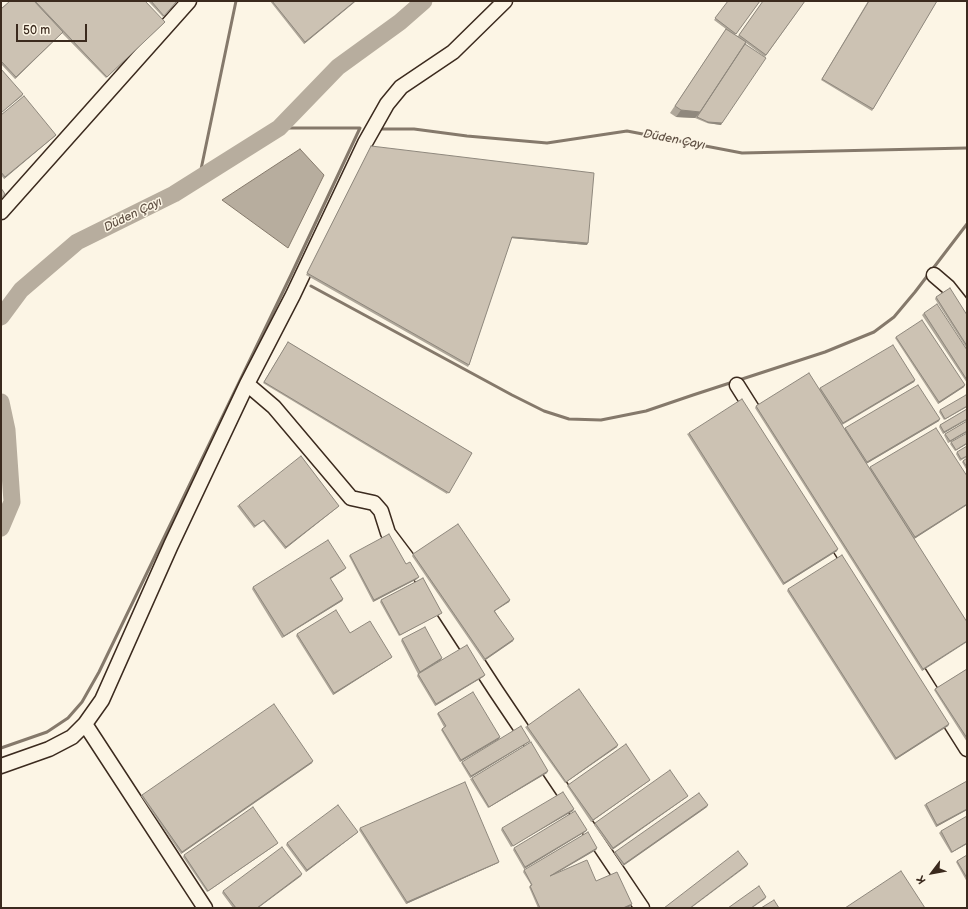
<!DOCTYPE html>
<meta charset="utf-8">
<style>
body{margin:0}
#map{position:relative;width:968px;height:909px;overflow:hidden;background:#fcf5e5;font-family:"Balsamiq Sans",sans-serif}
canvas{display:block}
.frame{position:absolute;inset:0;border:2px solid #3b2a1e;pointer-events:none}
.north{position:absolute;left:912px;top:853px;width:40px;height:40px;-webkit-text-stroke:3px #fcf5e5;paint-order:stroke;rotate:238deg;font-size:11px;font-weight:700;line-height:16px;text-align:center;color:#3b2a1e}
.north::after{content:'';display:block;margin:auto;width:14px;height:18px;background:#3b2a1e;clip-path:polygon(50% 0,100% 100%,50% 72%,0 100%)}
.scale{position:absolute;left:16px;top:24px;width:71px;height:18px;box-sizing:border-box;border:2px solid #3b2a1e;border-top:0;padding-left:5px;font-size:12px;line-height:14px;white-space:nowrap;color:#3b2a1e;-webkit-text-stroke:3px #fcf5e5;paint-order:stroke}
</style>
<div id="map">
<canvas width="968" height="909"></canvas>
<div class="frame"></div>
<div class="north">K</div>
<div class="scale">50 m</div>
</div>
<script>
const context = document.querySelector('canvas').getContext('2d');
context.lineJoin = 'round';
function fillPath(path, color) {
  context.fillStyle = color;
  context.fill(path, 'evenodd');
}
function shape(rows) {
  const path = new Path2D();
  for (const r of rows) {
    path.moveTo(r[0], r[1]);
    for (let i = 2; i < r.length; i += 2) path.lineTo(r[i], r[i + 1]);
  }
  return path;
}
function trace(path, color, width, dash) {
  context.strokeStyle = color;
  context.lineWidth = width;
  context.lineCap = dash ? 'butt' : 'round';
  context.setLineDash(dash || []);
  context.stroke(path);
}
function label(font, color, halo, rows, align = 'center') {
  context.font = font + ' "Balsamiq Sans",sans-serif';
  context.lineWidth = 3;
  context.setLineDash([]);
  context.textBaseline = 'middle';
  context.strokeStyle = halo;
  context.fillStyle = color;
  for (const [text, x, y, turn = 0] of rows) {
    context.save();
    context.translate(x, y);
    context.rotate((+turn || 0) * Math.PI / 180);
    context.textAlign = isNaN(turn) ? turn : align;
    if (halo) context.strokeText(text, 0, 0);
    context.fillText(text, 0, 0);
    context.restore();
  }
}
const water = shape([
 [300,149,324,175,288,248,222,200,300,149]
]);
fillPath(water, '#b7ad9e');
trace(water, '#85796b', 1);
trace(shape([
 [382,129,414,129,467,136,547,143,627,131,742,153,967,148],
 [199,179,236,1],
 [311,286,512,395,544,411,569,419,601,420,646,411,693,395,825,352,874,332,894,317,915,292,967,224],
 [1,748,47,732,68,718,82,702,99,672,291,275,360,128,279,128]
]), '#85796b', 3);
trace(shape([
 [1,317,21,290,77,242,174,194,279,128,338,67,400,22,424,1],
 [1,402,7,430,12,502,1,528]
]), '#b7ad9e', 17);
const minor = shape([
 [1,212,189,1],
 [934,275,948,287,967,311],
 [247,384,274,407,351,498,374,503,381,511,388,533,425,582,496,691,642,908],
 [737,385,967,749],
 [85,724,205,908],
 [1,766,49,749,72,737,85,724,102,700,171,545,247,384,293,295,365,143,387,104,401,87,453,52,505,1]
]);
trace(minor, '#3b2a1e', 17);
trace(minor, '#fcf5e5', 14);
fillPath(shape([
 [10,1,145,1,163,23,106,78,62,33,15,79,1,64,1,9],
 [148,1,178,1,163,17],
 [270,1,356,1,304,44],
 [728,1,760,1,735,35,738,36,763,1,805,1,765,57,746,43,721,125,707,123,695,118,676,117,670,113,726,29,714,20],
 [868,1,937,1,872,111,821,80],
 [1,115,55,136,4,179,1,175],
 [370,148,587,245,511,238,469,365,468,367,306,275],
 [936,297,967,315,967,349,935,299],
 [924,313,967,350,967,383,922,315],
 [896,337,964,387,938,404,895,338],
 [288,342,472,453,447,494,263,383],
 [915,380,914,382,842,425,844,429,845,428,939,421,866,464,869,468,870,467,967,505,914,539,967,622,922,671,755,408,756,406,819,389,820,388],
 [967,397,944,420,939,412,940,410],
 [967,409,943,434,939,427,940,425],
 [967,421,967,432,948,443,944,435,945,434],
 [689,433,837,551,783,585,687,434],
 [951,442,967,444,955,451,950,444],
 [957,452,967,457,960,461,956,454],
 [967,458,967,469,966,469,962,462,963,461],
 [239,505,338,507,285,549,263,521,254,528,237,506],
 [413,554,510,600,509,602,495,611,513,641,484,661,412,556],
 [350,555,406,564,417,579,373,602,349,556],
 [344,570,330,579,343,599,342,601,282,638,252,589,253,587],
 [788,589,949,724,948,726,895,760,787,591],
 [381,600,440,614,399,636,380,602],
 [350,633,391,658,333,695,296,636,297,634],
 [402,639,441,660,418,674,401,641],
 [967,669,967,742,934,690,935,689],
 [418,674,485,675,483,677,435,706,417,676],
 [438,713,500,737,499,739,460,762,441,730,444,727,437,714],
 [527,726,617,747,565,783,525,727],
 [529,742,470,778,461,763,462,762],
 [312,763,181,854,141,796,142,795],
 [547,773,488,808,470,779,472,778],
 [649,781,591,822,567,786,568,785],
 [687,797,612,850,594,825,595,823],
 [926,804,967,810,936,827,924,805],
 [707,807,623,866,614,853,615,852],
 [574,809,573,811,511,847,501,830,502,828],
 [360,828,498,863,406,904,359,830],
 [587,830,585,832,524,869,513,850,514,848],
 [941,831,967,844,951,853,939,833],
 [358,832,357,833,306,872,286,845,287,843],
 [277,844,207,892,183,857,184,855],
 [597,848,596,850,555,874,596,881,632,904,631,906,626,908,538,908,529,887,531,885,523,872,524,870],
 [967,855,967,882,956,862,957,861],
 [301,876,258,908,233,908,222,893,223,891]
]), '#afa79a');
fillPath(shape([
 [355,1,356,1,304,44,305,42],
 [165,22,163,23,106,78,107,77],
 [63,32,62,33,15,79,16,77],
 [23,94,22,96,1,113],
 [681,110,700,112,695,118,676,117],
 [708,122,722,123,721,125,707,123],
 [56,135,55,136,4,179,5,177],
 [512,237,588,243,587,245,511,238],
 [915,380,914,382,841,425,843,423],
 [965,385,964,387,938,404,939,402],
 [967,406,967,407,944,420,945,419],
 [940,419,939,421,866,464,867,462],
 [967,419,967,420,943,434,944,432],
 [967,431,967,432,948,443,950,441],
 [967,443,967,444,955,451,956,450],
 [967,504,967,505,914,539,915,537],
 [339,506,338,507,285,549,286,547],
 [838,549,837,551,783,585,784,583],
 [346,568,344,570,329,580,330,578],
 [419,577,417,579,373,602,374,600],
 [343,599,342,601,282,638,284,636],
 [510,600,509,602,493,612,494,611],
 [514,639,513,641,484,661,485,659],
 [967,641,967,642,922,671,923,669],
 [392,657,391,658,333,695,334,693],
 [442,658,441,660,418,674,420,672],
 [485,675,483,677,435,706,436,704],
 [949,724,948,726,895,760,896,758],
 [500,737,499,739,460,762,461,760],
 [530,741,529,742,470,778,471,776],
 [618,745,617,747,565,783,566,782],
 [313,761,312,763,181,854,182,852],
 [548,771,547,773,488,808,489,807],
 [650,780,649,781,591,822,593,820],
 [688,796,687,797,612,850,613,848],
 [708,805,707,807,623,866,624,864],
 [574,809,573,811,511,847,513,846],
 [967,809,967,810,936,827,937,825],
 [587,830,585,832,524,869,525,867],
 [358,832,357,833,306,872,307,870],
 [278,843,277,844,207,892,208,891],
 [967,843,967,844,951,853,952,852],
 [597,848,596,850,548,878,550,876],
 [499,862,498,863,406,904,407,902],
 [748,864,747,866,691,908,690,908],
 [302,874,301,876,258,908,257,908],
 [766,897,765,899,752,908,751,908],
 [632,904,631,906,626,908,623,908]
]), '#8f887d');
const building = shape([
 [10,1,34,1,63,32,16,77,1,61,1,9,10,1],
 [35,1,145,1,165,22,107,77,35,1],
 [151,1,177,1,164,16,151,1],
 [272,1,355,1,305,42,272,1],
 [728,1,760,1,736,34,715,18,728,1],
 [763,1,805,1,766,55,739,35,763,1],
 [869,1,937,1,873,109,822,79,869,1],
 [726,29,746,42,700,112,681,110,675,106,726,29],
 [745,44,766,58,722,123,708,122,697,117,745,44],
 [1,69,23,94,1,113,1,69],
 [24,96,56,135,5,177,1,172,1,115,24,96],
 [371,146,594,173,588,243,512,237,469,365,307,273,371,146],
 [1,188,5,194,1,199,1,188],
 [950,288,967,315,967,346,936,297,950,288],
 [937,304,967,350,967,380,924,313,937,304],
 [922,320,965,385,939,402,896,337,922,320],
 [288,342,472,453,449,493,264,382,288,342],
 [893,345,915,380,843,423,820,388,893,345],
 [809,373,967,622,967,641,923,669,756,406,809,373],
 [918,385,940,419,867,462,845,428,918,385],
 [966,395,967,397,967,406,945,419,940,410,966,395],
 [742,399,838,549,784,583,689,433,742,399],
 [967,409,967,419,944,432,940,425,967,409],
 [967,421,967,431,950,441,945,434,967,421],
 [936,428,967,476,967,504,915,537,870,467,936,428],
 [967,433,967,443,956,450,951,442,967,433],
 [967,446,967,456,961,459,957,452,967,446],
 [301,456,339,506,286,547,264,520,255,526,239,505,301,456],
 [967,458,967,467,963,461,967,458],
 [458,524,510,600,494,611,514,639,485,659,413,554,458,524],
 [389,534,406,564,410,562,419,577,374,600,350,555,389,534],
 [328,540,346,568,330,578,343,599,284,636,253,587,328,540],
 [842,555,949,724,896,758,788,589,842,555],
 [423,578,442,613,400,635,381,600,423,578],
 [336,610,350,633,370,621,392,657,334,693,297,634,336,610],
 [425,627,442,658,420,672,402,639,425,627],
 [467,645,485,675,436,704,418,674,467,645],
 [967,669,967,738,935,689,967,669],
 [579,689,618,745,566,782,527,726,579,689],
 [473,692,500,737,461,760,442,729,446,726,438,713,473,692],
 [274,704,313,761,182,852,142,795,274,704],
 [521,726,530,741,471,776,462,762,521,726],
 [531,742,548,771,489,807,472,778,531,742],
 [626,744,650,780,593,820,568,785,626,744],
 [670,770,688,796,613,848,595,823,670,770],
 [967,781,967,809,937,825,926,804,967,781],
 [465,782,499,862,407,902,360,828,465,782],
 [563,792,574,809,513,846,502,828,563,792],
 [699,793,708,805,624,864,615,852,699,793],
 [338,805,358,832,307,870,287,843,338,805],
 [253,807,278,843,208,891,184,855,253,807],
 [575,811,587,830,525,867,514,848,575,811],
 [967,816,967,843,952,852,941,831,967,816],
 [588,832,597,848,550,876,587,860,596,881,617,872,632,904,623,908,540,908,530,886,532,885,524,870,588,832],
 [282,847,302,874,257,908,236,908,223,891,282,847],
 [738,851,748,864,690,908,664,908,738,851],
 [967,855,967,878,957,861,967,855],
 [901,871,925,908,845,908,901,871],
 [759,886,766,897,751,908,728,908,759,886],
 [774,900,779,908,761,908,774,900]
]);
fillPath(building, '#ccc2b3');
trace(building, '#8f887d', 1);
label('italic 12px', '#605144', '#fcf5e5', [
 ["Düden Çayı",674,140,11],
 ["Düden Çayı",133,215,-26]
]);
</script>
